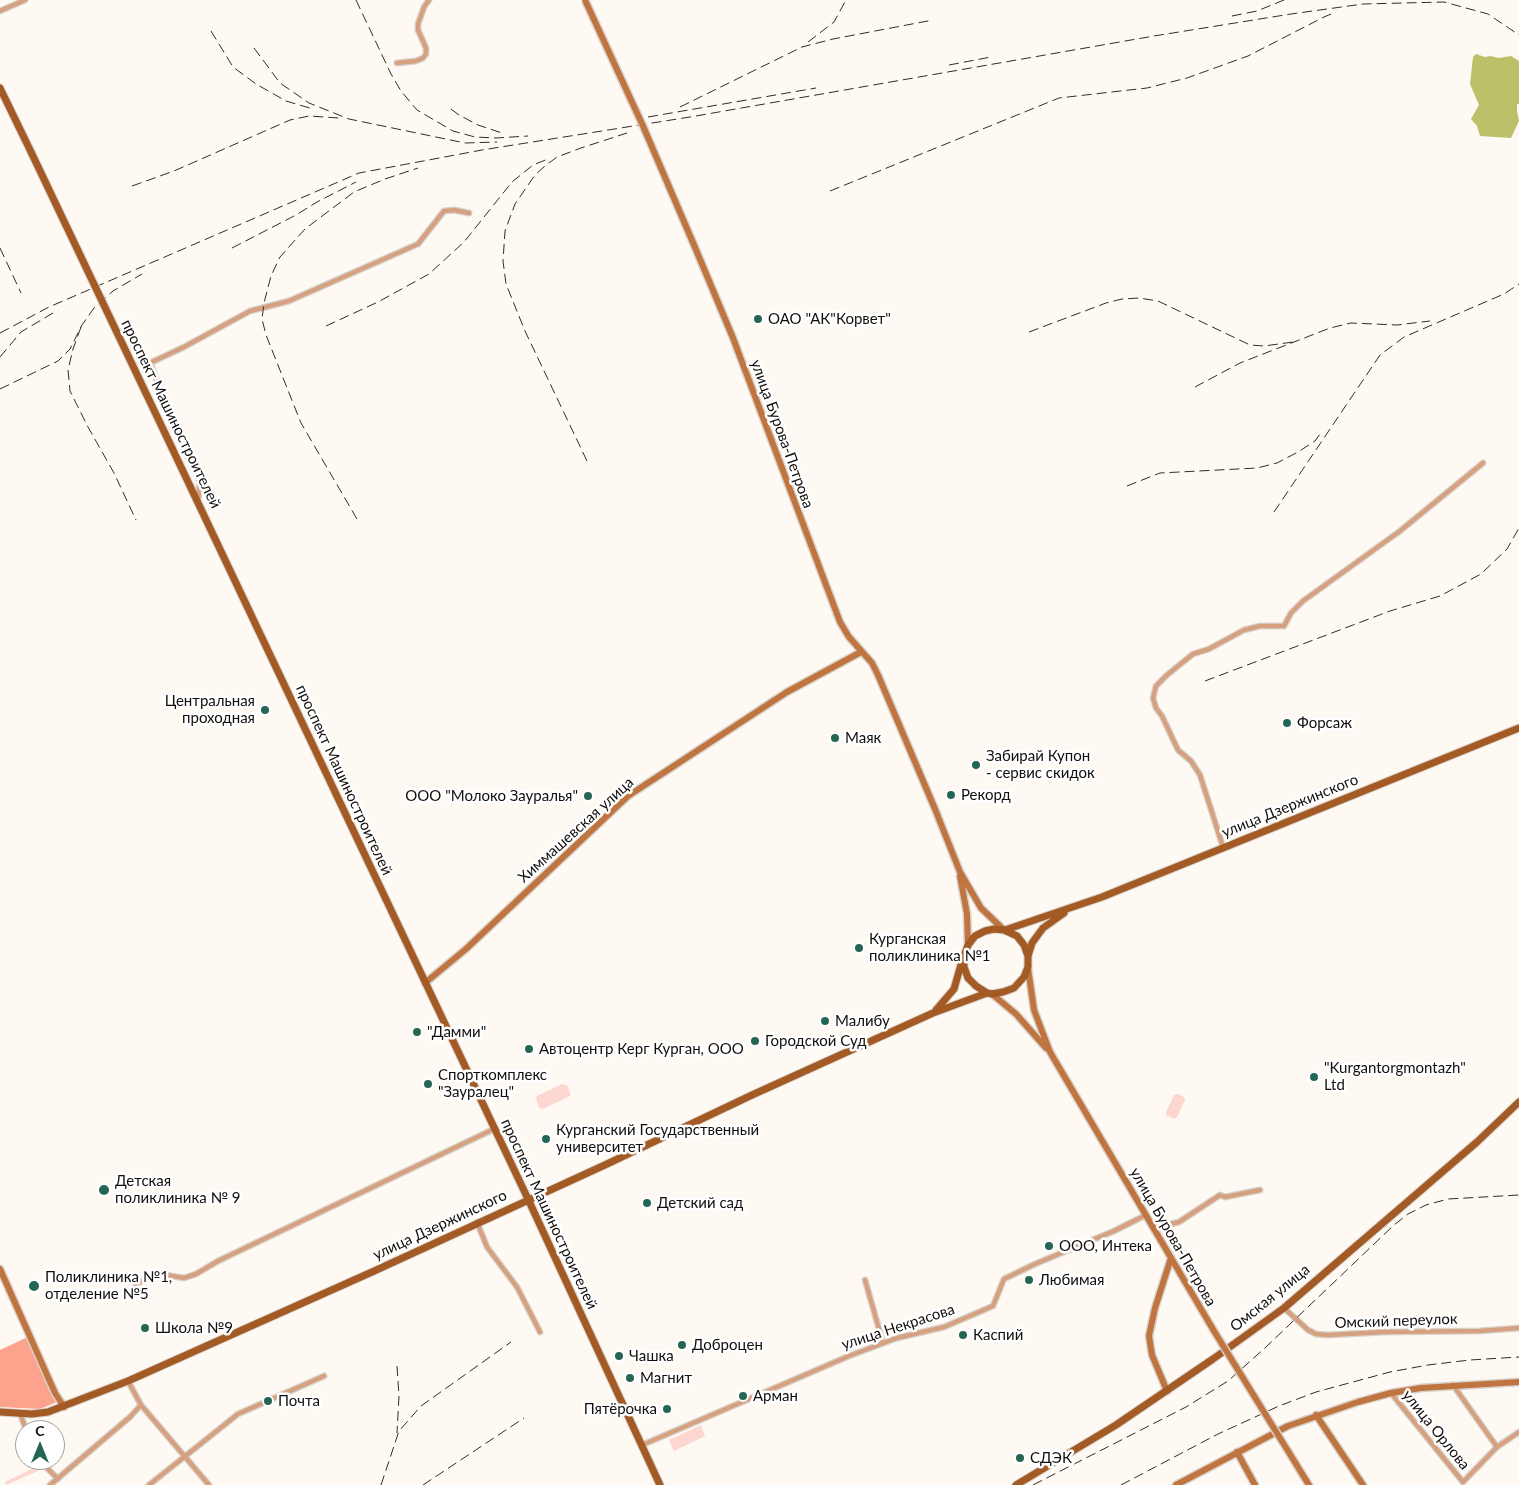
<!DOCTYPE html>
<meta charset="utf-8">
<style>
body{margin:0}
#map{position:relative;width:1519px;height:1485px;overflow:hidden;background:#fef9f2;font-family:Lato,sans-serif}
canvas{display:block}
.north{position:absolute;left:15px;top:1420px;width:50px;height:50px;box-sizing:border-box;background:#fff;border:1px solid #a09f9e;border-radius:50%;rotate:0deg;font-size:14px;font-weight:700;line-height:20px;text-align:center;color:#110f0d}
.north::after{content:'';display:block;margin:auto;width:18px;height:22px;background:#246553;clip-path:polygon(50% 0,100% 100%,50% 72%,0 100%)}
</style>
<div id="map">
<canvas width="1519" height="1485"></canvas>
<div class="north">С</div>
</div>
<script>
const context = document.querySelector('canvas').getContext('2d');
context.lineJoin = 'round';
function fillPath(path, color) {
  context.fillStyle = color;
  context.fill(path, 'evenodd');
}
function shape(rows) {
  const path = new Path2D();
  for (const r of rows) {
    path.moveTo(r[0], r[1]);
    for (let i = 2; i < r.length; i += 2) path.lineTo(r[i], r[i + 1]);
  }
  return path;
}
function trace(path, color, width, dash) {
  context.strokeStyle = color;
  context.lineWidth = width;
  context.lineCap = dash ? 'butt' : 'round';
  context.setLineDash(dash || []);
  context.stroke(path);
}
function label(font, color, halo, rows, align = 'center') {
  context.font = font + ' Lato,sans-serif';
  context.lineWidth = 5;
  context.setLineDash([]);
  context.textBaseline = 'middle';
  context.strokeStyle = halo;
  context.fillStyle = color;
  for (const [text, x, y, turn = 0] of rows) {
    context.save();
    context.translate(x, y);
    context.rotate((+turn || 0) * Math.PI / 180);
    context.textAlign = isNaN(turn) ? turn : align;
    if (halo) context.strokeText(text, 0, 0);
    context.fillText(text, 0, 0);
    context.restore();
  }
}
fillPath(shape([
 [562,1084,567,1085,570,1093,570,1096,543,1109,539,1108,536,1098,537,1096],
 [1178,1094,1184,1097,1185,1100,1177,1117,1174,1119,1166,1115,1166,1112,1174,1095],
 [701,1425,705,1436,674,1451,669,1440],
 [38,1466,40,1470,6,1485,5,1482]
]), '#fcd7cf');
fillPath(shape([
 [30,1336,57,1402,40,1409,0,1407,0,1350]
]), '#fca28d');
fillPath(shape([
 [1476,54,1485,57,1490,56,1499,58,1511,56,1519,61,1519,104,1517,104,1517,111,1519,121,1511,138,1480,136,1477,126,1471,119,1479,105,1470,84,1473,57]
]), '#bac169');
const street = shape([
 [0,11,25,0],
 [397,63,416,61,423,58,426,54,426,48,418,30,418,24,424,7,429,0],
 [198,501,200,482,183,447,150,363,184,347,250,311,289,301,418,244,444,211,454,210,469,213],
 [1223,847,1200,775,1191,761,1178,750,1162,716,1156,708,1153,698,1156,686,1167,675,1193,654,1209,649,1244,630,1260,626,1284,626,1291,613,1303,601,1400,531,1483,463],
 [477,1222,487,1247,517,1287,540,1332],
 [1154,1228,1179,1222,1220,1195,1225,1197,1260,1190],
 [865,1280,883,1343],
 [135,1284,160,1274,184,1278,196,1274,218,1261,494,1129],
 [1284,1308,1308,1330,1316,1334,1328,1335,1384,1332,1479,1331,1519,1328],
 [128,1381,141,1405,209,1485],
 [1453,1385,1497,1447],
 [1391,1393,1463,1482,1497,1447,1519,1432],
 [20,1413,26,1430],
 [642,1445,849,1356,897,1338,944,1327,993,1306,1004,1279,1035,1264,1114,1231,1146,1215],
 [42,1460,47,1468,58,1479],
 [50,1485,130,1417,141,1405],
 [149,1485,238,1414,324,1376]
]);
const secondary = shape([
 [694,245,733,338,840,622,849,637,872,663,878,675,935,809,960,872,981,908,1004,930],
 [960,876,967,914,968,945],
 [1028,968,1034,1010,1050,1052,1214,1331],
 [425,983,466,949,628,796,787,692,861,652],
 [992,994,1016,1014,1046,1048],
 [0,1269,55,1393,64,1407],
 [1167,1391,1152,1355,1149,1336,1155,1308,1171,1258],
 [1316,1415,1363,1485],
 [1288,1451,1309,1485],
 [1237,1452,1255,1485],
 [1176,1485,1288,1426,1358,1402,1391,1393,1421,1388,1519,1382]
]);
const primary = shape([
 [0,88,32,154],
 [172,448,528,1199,660,1485],
 [994,929,1004,930,1017,936,1024,945,1028,956,1028,967,1024,977,1014,988,1003,992,992,994,987,993,976,986,968,978,964,967,964,956,968,945,975,936,985,931,994,929],
 [1005,930,1102,897,1519,728],
 [1028,956,1032,943,1043,928,1064,913],
 [936,1010,954,989,962,961],
 [0,1412,32,1414,48,1412,128,1381,372,1272,607,1164,752,1095,933,1013,987,993],
 [1016,1485,1116,1425,1213,1359,1284,1308,1477,1142,1519,1102]
]);
trace(street, '#d8d4cd', 7);
trace(secondary, '#d8d4cd', 9);
trace(primary, '#d8d4cd', 9);
trace(street, '#d6a180', 4.5);
trace(secondary, '#c07440', 6);
trace(primary, '#a35a24', 7);
trace(shape([
 [356,0,391,74,401,91,417,110,453,131,475,137,496,138,528,136],
 [1232,16,1257,11,1284,0],
 [211,31,233,67,256,84,286,101,313,109],
 [808,42,834,22,846,0],
 [254,48,280,83,309,103,349,119,465,143,497,142],
 [949,65,991,57],
 [680,107,802,47,833,39,933,20],
 [451,109,459,115,478,125,505,134],
 [648,117,816,88],
 [132,186,174,171,290,120,309,116,339,118],
 [830,191,1059,98,1147,88,1187,78,1248,56,1324,17,1336,12],
 [0,248,21,293],
 [232,248,296,215,317,202,356,182],
 [326,326,378,302,429,274,464,242,512,182,533,165,548,159],
 [81,327,73,349,68,370,70,391,88,427,114,473,136,520],
 [1029,332,1106,303,1122,299,1139,298,1158,301,1250,345,1264,346,1293,342],
 [0,333,49,307,359,173,482,150,690,117,1154,36,1291,14,1363,4,1444,2,1488,14,1519,35],
 [0,357,21,332,53,313],
 [1195,387,1240,363,1330,328,1351,323,1397,325,1430,321],
 [0,389,58,361,70,349,82,325,94,308,113,291,142,274],
 [587,461,525,331,506,284,503,261,505,231,515,204,535,175,545,166,557,157,581,148,627,133],
 [1127,486,1160,473,1257,468,1277,463,1298,452,1315,441,1320,434],
 [1274,512,1380,355,1404,337,1504,294,1519,284],
 [357,519,301,423,266,335,262,319,264,303,271,276,280,257,305,229,354,192,385,179,418,168],
 [1205,681,1390,611,1440,596,1481,574,1507,549,1519,528],
 [397,1366,399,1396,397,1433],
 [381,1485,399,1431,421,1406,511,1342],
 [423,1485,524,1418],
 [1033,1485,1186,1407,1228,1381,1266,1347,1394,1225,1408,1214,1426,1205,1448,1199,1519,1195],
 [1121,1485,1218,1434,1279,1406,1316,1392,1390,1372,1428,1365,1470,1360,1519,1357]
]), '#2f2d2a', 1, [10, 5]);
const secondaryBridge = shape([
 [585,0,643,126,694,245],
 [1214,1331,1288,1451]
]);
const primaryBridge = shape([
 [32,154,172,448]
]);
trace(secondaryBridge, '#d8d4cd', 9, []);
trace(primaryBridge, '#d8d4cd', 9, []);
trace(secondaryBridge, '#c07440', 6);
trace(primaryBridge, '#a35a24', 7);
for (const [x, y, r, color] of [
 [758,319,5,"#246553"],
 [265,710,5,"#246553"],
 [1287,723,5,"#246553"],
 [835,738,5,"#246553"],
 [976,765,5,"#246553"],
 [951,795,5,"#246553"],
 [588,796,5,"#246553"],
 [859,948,5,"#246553"],
 [825,1021,5,"#246553"],
 [417,1032,5,"#246553"],
 [755,1041,5,"#246553"],
 [529,1049,5,"#246553"],
 [1314,1077,5,"#246553"],
 [428,1084,5,"#246553"],
 [546,1139,5,"#246553"],
 [104,1190,6,"#246553"],
 [647,1203,5,"#246553"],
 [1049,1246,5,"#246553"],
 [1029,1280,5,"#246553"],
 [34,1286,6,"#246553"],
 [145,1328,5,"#246553"],
 [963,1335,5,"#246553"],
 [682,1345,5,"#246553"],
 [619,1356,5,"#246553"],
 [630,1378,5,"#246553"],
 [743,1396,5,"#246553"],
 [268,1401,5,"#246553"],
 [667,1409,5,"#246553"],
 [1020,1458,5,"#246553"]
]) {
  const dot = new Path2D();
  dot.arc(x, y, r, 0, 2 * Math.PI);
  context.fillStyle = color;
  context.fill(dot);
  trace(dot, '#fff', 2);
}
label('15px', '#110f0d', '#fff', [
 ["ОАО \"АК\"Корвет\"",768,319],
 ["Центральная",255,701,"right"],
 ["проходная",255,718,"right"],
 ["Форсаж",1297,723],
 ["Маяк",845,738],
 ["Забирай Купон",986,756],
 ["- сервис скидок",986,773],
 ["Рекорд",961,795],
 ["ООО \"Молоко Зауралья\"",578,796,"right"],
 ["Курганская",869,939],
 ["поликлиника №1",869,956],
 ["Малибу",835,1021],
 ["\"Дамми\"",427,1032],
 ["Городской Суд",765,1041],
 ["Автоцентр Керг Курган, ООО",539,1049],
 ["\"Kurgantorgmontazh\"",1324,1068],
 ["Ltd",1324,1085],
 ["Спорткомплекс",438,1075],
 ["\"Зауралец\"",438,1092],
 ["Курганский Государственный",556,1130],
 ["университет",556,1147],
 ["Детская",115,1181],
 ["поликлиника № 9",115,1198],
 ["Детский сад",657,1203],
 ["ООО, Интека",1059,1246],
 ["Поликлиника №1,",45,1277],
 ["отделение №5",45,1294],
 ["Любимая",1039,1280],
 ["Школа №9",155,1328],
 ["Каспий",973,1335],
 ["Доброцен",692,1345],
 ["Чашка",629,1356],
 ["Магнит",640,1378],
 ["Арман",753,1396],
 ["Почта",278,1401],
 ["Пятёрочка",657,1409,"right"],
 ["СДЭК",1030,1458]
], 'left');
label('15px', '#110f0d', '#fff', [
 ["проспект Машиностроителей",171,414,64],
 ["улица Бурова-Петрова",782,434,70],
 ["проспект Машиностроителей",344,780,65],
 ["улица Дзержинского",1290,806,-22],
 ["Химмашевская улица",576,830,-42],
 ["проспект Машиностроителей",549,1214,65],
 ["улица Дзержинского",440,1225,-25],
 ["улица Бурова-Петрова",1173,1237,60],
 ["Омская улица",1270,1298,-39],
 ["Омский переулок",1396,1321,-2],
 ["улица Некрасова",898,1327,-18],
 ["улица Орлова",1436,1430,51]
]);
</script>
